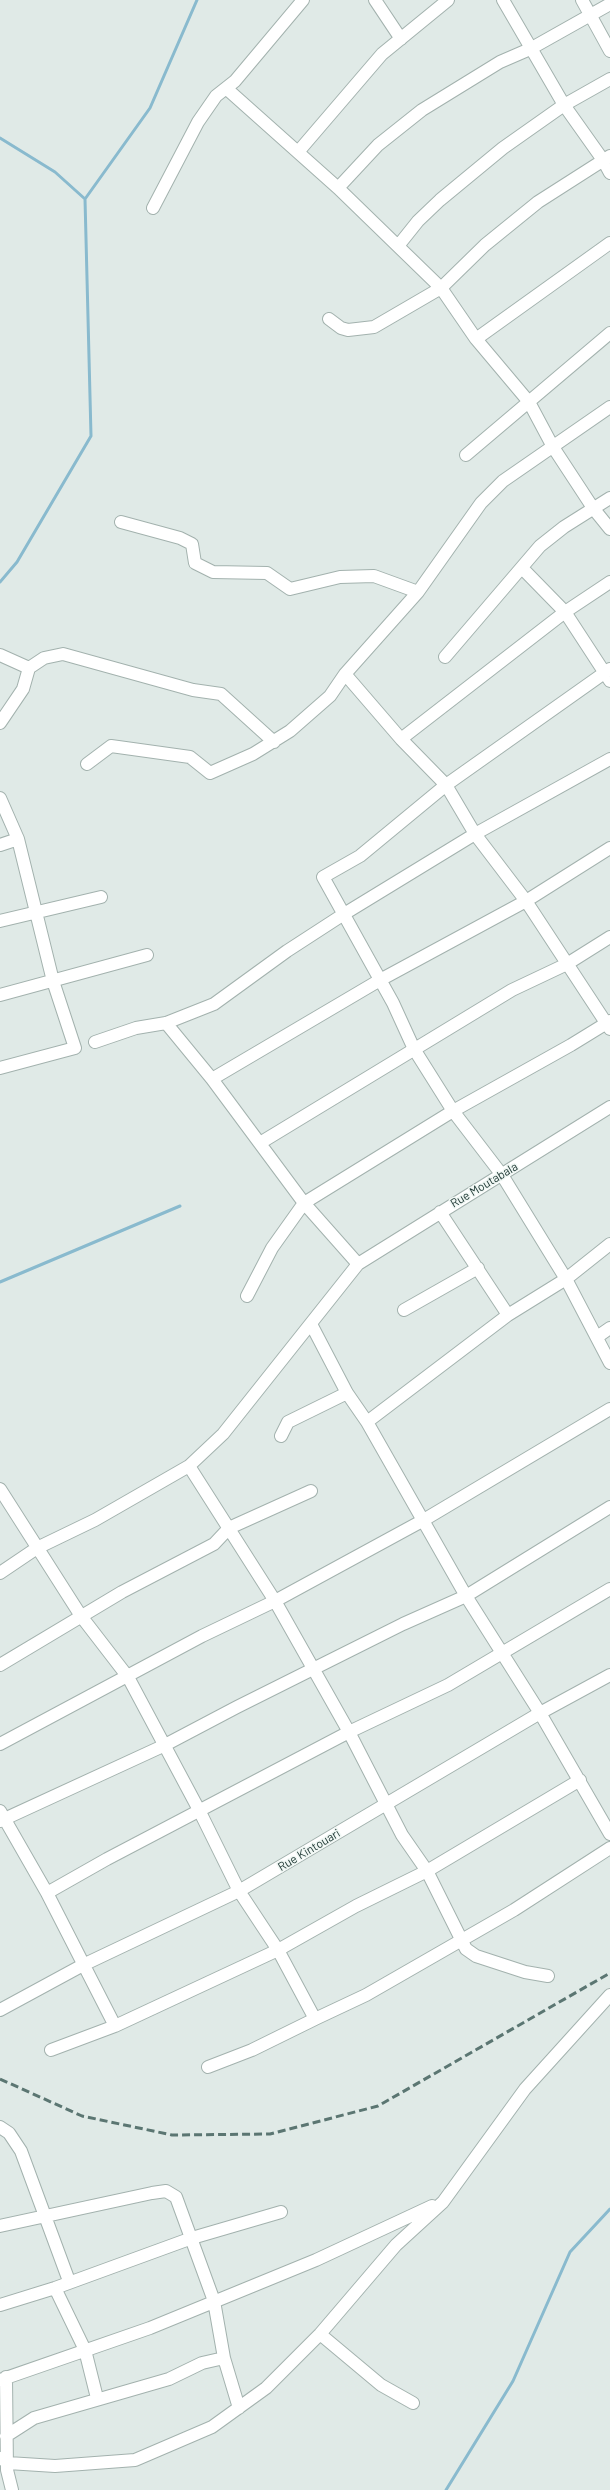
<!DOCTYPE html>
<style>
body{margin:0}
canvas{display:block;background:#e0eae7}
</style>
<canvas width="610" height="2490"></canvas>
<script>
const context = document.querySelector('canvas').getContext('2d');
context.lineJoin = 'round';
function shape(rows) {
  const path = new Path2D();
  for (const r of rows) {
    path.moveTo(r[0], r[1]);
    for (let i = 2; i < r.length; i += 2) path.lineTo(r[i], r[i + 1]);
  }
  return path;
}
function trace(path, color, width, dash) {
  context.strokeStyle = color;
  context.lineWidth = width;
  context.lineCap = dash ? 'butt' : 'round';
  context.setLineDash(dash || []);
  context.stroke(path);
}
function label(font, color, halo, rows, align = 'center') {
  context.font = font + ' Barlow,sans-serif';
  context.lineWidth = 3;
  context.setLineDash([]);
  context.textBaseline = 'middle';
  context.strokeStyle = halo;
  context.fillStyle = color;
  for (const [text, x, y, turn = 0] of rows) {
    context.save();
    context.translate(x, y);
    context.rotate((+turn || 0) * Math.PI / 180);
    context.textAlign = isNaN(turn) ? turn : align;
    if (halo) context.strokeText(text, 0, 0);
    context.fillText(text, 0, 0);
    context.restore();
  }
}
trace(shape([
 [0,138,55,172,85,199],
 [0,582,17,562,91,436,85,199,150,108,197,0],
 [0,1282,180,1206],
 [446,2490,513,2381,570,2252,610,2209]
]), '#89bace', 3);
const minor = shape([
 [375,0,401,39],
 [503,0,564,105,603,160,610,173],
 [582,0,610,51],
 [227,89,338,188,441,288,476,339,529,402,553,447,593,508,610,529],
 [298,152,382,54,448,0],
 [338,188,378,145,422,110,500,62,530,49,610,4],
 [153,208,198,122,216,96,235,81,303,0],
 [398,246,418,221,440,200,503,148,564,105,610,79],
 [329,319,341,328,348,330,374,327,441,288,485,245,538,202,610,156],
 [476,339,610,243],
 [466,455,610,333],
 [121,522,180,538,192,544,195,563,213,572,267,573,290,589,340,577,374,576,418,592],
 [522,568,565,612,610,681],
 [0,655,29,668],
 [445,657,540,546,564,527,610,498],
 [610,669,446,785,360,856,323,877,393,1003,414,1049,453,1111,502,1175,566,1279,610,1363],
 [345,674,401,739,446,785,475,834,526,901,610,1029],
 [0,723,23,689,29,668,44,658,63,654,193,690,221,694,274,742],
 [401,739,565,612,610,582],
 [87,764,111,746,190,757,210,773,253,754,290,731,330,696,345,674,418,592,481,503,503,481,610,407],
 [0,798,18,839,53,981,75,1048,0,1068],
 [0,845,18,839],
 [0,921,101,897],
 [0,995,147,955],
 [166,1023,212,1079,304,1203,358,1264],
 [95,1042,136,1028,166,1023,214,1004,287,951,344,914,475,834,610,759],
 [212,1079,380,980,526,901,610,848],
 [260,1143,512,990,567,964,610,937],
 [440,1212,508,1315],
 [247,1296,272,1248,304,1203,453,1111,571,1045,610,1021],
 [404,1310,478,1268],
 [311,1324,347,1393,367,1422,466,1596,540,1713,610,1834],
 [597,1337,610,1328],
 [367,1422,508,1315,566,1279,610,1244],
 [281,1436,288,1422,347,1393],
 [189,1466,275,1601,349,1732,402,1835,427,1871,466,1949,476,1956,525,1972,548,1976],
 [0,1489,81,1616,128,1677,199,1810,239,1891,278,1950,315,2019,366,1995,514,1910,610,1848],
 [0,1573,37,1548,95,1520,189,1466,223,1434,358,1264,610,1107],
 [0,1665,122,1592,214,1544,229,1528,311,1491],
 [0,1744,202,1636,275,1601,422,1521,610,1409],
 [0,1811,47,1893,115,2026],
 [0,1821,163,1746,237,1707,403,1624,466,1596,610,1507],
 [47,1893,107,1859,349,1732,448,1685,610,1589],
 [0,2010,83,1965,239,1891,540,1713,610,1675],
 [51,2050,115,2026,278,1950,356,1906,427,1871,580,1780],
 [208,2067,252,2050,315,2019],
 [0,2127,9,2133,21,2151,69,2281],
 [0,2226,152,2193,166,2191,176,2197,214,2301,224,2358,202,2363,169,2379,34,2418,6,2436],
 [55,2288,85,2350,97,2398],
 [0,2305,55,2288,192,2238,281,2212],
 [320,2334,381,2385,413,2403],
 [224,2358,239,2408],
 [6,2377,7,2470,12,2490],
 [0,2380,150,2328,316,2260,432,2206],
 [0,2458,8,2463,55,2466,135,2460,212,2427,266,2388,320,2334,396,2245,443,2202,525,2089,610,1995]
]);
trace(minor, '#a3b2ae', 14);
trace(minor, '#fff', 12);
trace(shape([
 [0,2079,82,2116,172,2135,270,2134,378,2106,610,1973]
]), '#5b7672', 3, [8, 4]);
label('12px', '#213a36', '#f0f7f4', [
 ["Rue Moutabala",484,1185,-31],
 ["Rue Kintouari",309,1850,-31]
]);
</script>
